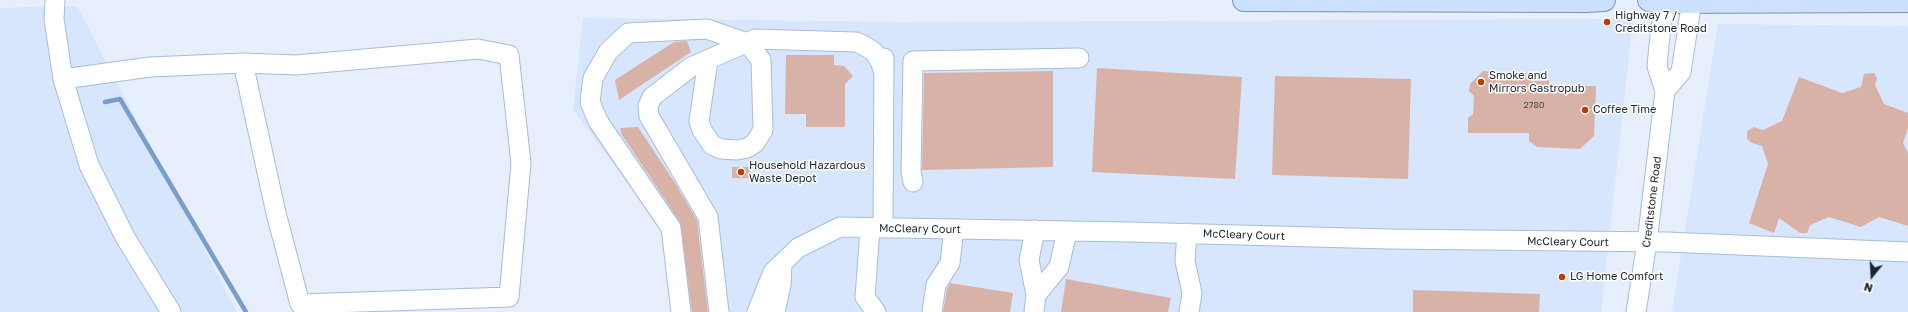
<!DOCTYPE html>
<style>
body{margin:0}
#map{position:relative;width:1908px;height:312px;overflow:hidden;background:#e6effb;font-family:"Golos Text",sans-serif}
canvas{display:block}
.north{position:absolute;left:1852px;top:256px;width:40px;height:40px;-webkit-text-stroke:3px #fff;paint-order:stroke;rotate:198deg;font-size:11px;font-weight:700;line-height:16px;text-align:center;color:#1c242f}
.north::after{content:'';display:block;margin:auto;width:14px;height:18px;background:#1c242f;clip-path:polygon(50% 0,100% 100%,50% 72%,0 100%)}
</style>
<div id="map">
<canvas width="1908" height="312"></canvas>
<div class="north">N</div>
</div>
<script>
const context = document.querySelector('canvas').getContext('2d');
context.lineJoin = 'round';
function fillPath(path, color) {
  context.fillStyle = color;
  context.fill(path, 'evenodd');
}
function shape(rows) {
  const path = new Path2D();
  for (const r of rows) {
    path.moveTo(r[0], r[1]);
    for (let i = 2; i < r.length; i += 2) path.lineTo(r[i], r[i + 1]);
  }
  return path;
}
function trace(path, color, width, dash) {
  context.strokeStyle = color;
  context.lineWidth = width;
  context.lineCap = dash ? 'butt' : 'round';
  context.setLineDash(dash || []);
  context.stroke(path);
}
function label(font, color, halo, rows, align = 'center') {
  context.font = font + ' "Golos Text",sans-serif';
  context.lineWidth = 3;
  context.setLineDash([]);
  context.textBaseline = 'middle';
  context.strokeStyle = halo;
  context.fillStyle = color;
  for (const [text, x, y, turn = 0] of rows) {
    context.save();
    context.translate(x, y);
    context.rotate((+turn || 0) * Math.PI / 180);
    context.textAlign = isNaN(turn) ? turn : align;
    if (halo) context.strokeText(text, 0, 0);
    context.fillText(text, 0, 0);
    context.restore();
  }
}
fillPath(shape([
 [77,6,237,312,0,312,0,8],
 [583,18,902,22,1633,19,1601,312,672,312,662,230,573,110],
 [1718,24,1908,26,1908,312,1672,312]
]), '#d7e6fc');
trace(shape([
 [105,102,120,99,246,312]
]), '#7a9dce', 4.5);
fillPath(shape([
 [687,41,691,52,619,100,615,80,674,42],
 [786,55,834,55,834,65,844,66,853,76,845,84,845,127,806,127,806,114,785,114],
 [1097,68,1242,77,1235,179,1092,172],
 [1053,71,1053,167,922,170,924,73],
 [1483,71,1526,73,1533,81,1549,80,1549,86,1596,86,1594,136,1580,149,1537,147,1529,141,1529,133,1468,133,1468,118,1473,114,1474,96,1469,91,1470,84],
 [1874,73,1877,78,1875,85,1884,104,1908,113,1908,128,1903,143,1908,153,1908,226,1879,217,1861,227,1829,217,1810,225,1807,233,1800,233,1779,218,1774,233,1749,223,1768,164,1762,146,1752,143,1747,139,1747,131,1754,127,1763,130,1782,121,1799,77,1842,93,1861,87,1864,74],
 [1275,76,1411,79,1408,179,1272,175],
 [638,127,675,183,697,220,708,312,692,312,680,222,622,135,620,128],
 [732,167,750,167,750,178,732,178],
 [1066,279,1171,298,1168,312,1061,312],
 [950,283,1013,293,1010,312,943,312,947,289],
 [1413,290,1540,294,1539,312,1413,312]
]), '#d8b2a7');
const minor = shape([
 [55,0,54,19,63,79,150,67,243,63,296,65,478,49,509,55,521,163,509,297,300,304,276,213,243,63],
 [63,79,89,165,125,237,171,312],
 [1665,91,1681,72,1692,0],
 [913,182,911,172,913,61,1079,58],
 [870,228,865,297,876,312],
 [883,228,884,58],
 [1187,233,1185,261,1192,293,1189,312],
 [1036,295,1059,267,1067,231],
 [681,312,671,228,598,121,590,102,593,78,608,52,628,33,707,29,747,43,761,60,763,130,755,143,747,148,737,150,721,149,712,145,702,130,699,121,708,60],
 [719,312,708,217,649,116,648,106,652,97,691,67,755,39,856,42,865,46,874,52,880,61,883,70],
 [757,312,773,272,798,248,840,227,1129,232,1388,239,1666,242,1908,252],
 [775,312,781,285,782,264],
 [932,312,936,285,950,263,954,229],
 [1034,312,1036,295,1029,260,1035,230],
 [1636,312,1647,242,1665,91,1657,66,1661,26,1666,0]
]);
const major = shape([
 [1244,0,1586,1,1604,0],
 [1649,0,1665,2,1908,1]
]);
trace(minor, '#a8bcd9', 21);
trace(major, '#7892b6', 24);
trace(minor, '#fff', 19);
trace(major, '#cce1ff', 22);
for (const [x, y, r, color] of [
 [1607,22,4,"#c23a00"],
 [1481,82,4,"#c23a00"],
 [1585,110,4,"#c23a00"],
 [741,172,4,"#c23a00"],
 [1562,277,4,"#c23a00"]
]) {
  const dot = new Path2D();
  dot.arc(x, y, r, 0, 2 * Math.PI);
  context.fillStyle = color;
  context.fill(dot);
  trace(dot, '#fff', 1.5);
}
label('9px', '#4b484d', null, [
 ["2780",1534,105]
]);
label('11px', '#1c242f', '#fff', [
 ["Highway 7 /",1615,16],
 ["Creditstone Road",1615,29],
 ["Smoke and",1489,76],
 ["Mirrors Gastropub",1489,89],
 ["Coffee Time",1593,110],
 ["Household Hazardous",749,166],
 ["Waste Depot",749,179],
 ["LG Home Comfort",1570,277]
], 'left');
label('11px', '#1c242f', '#fff', [
 ["Creditstone Road",1652,202,-83],
 ["McCleary Court",920,229,1],
 ["McCleary Court",1244,235,2],
 ["McCleary Court",1568,242,1]
]);
</script>
